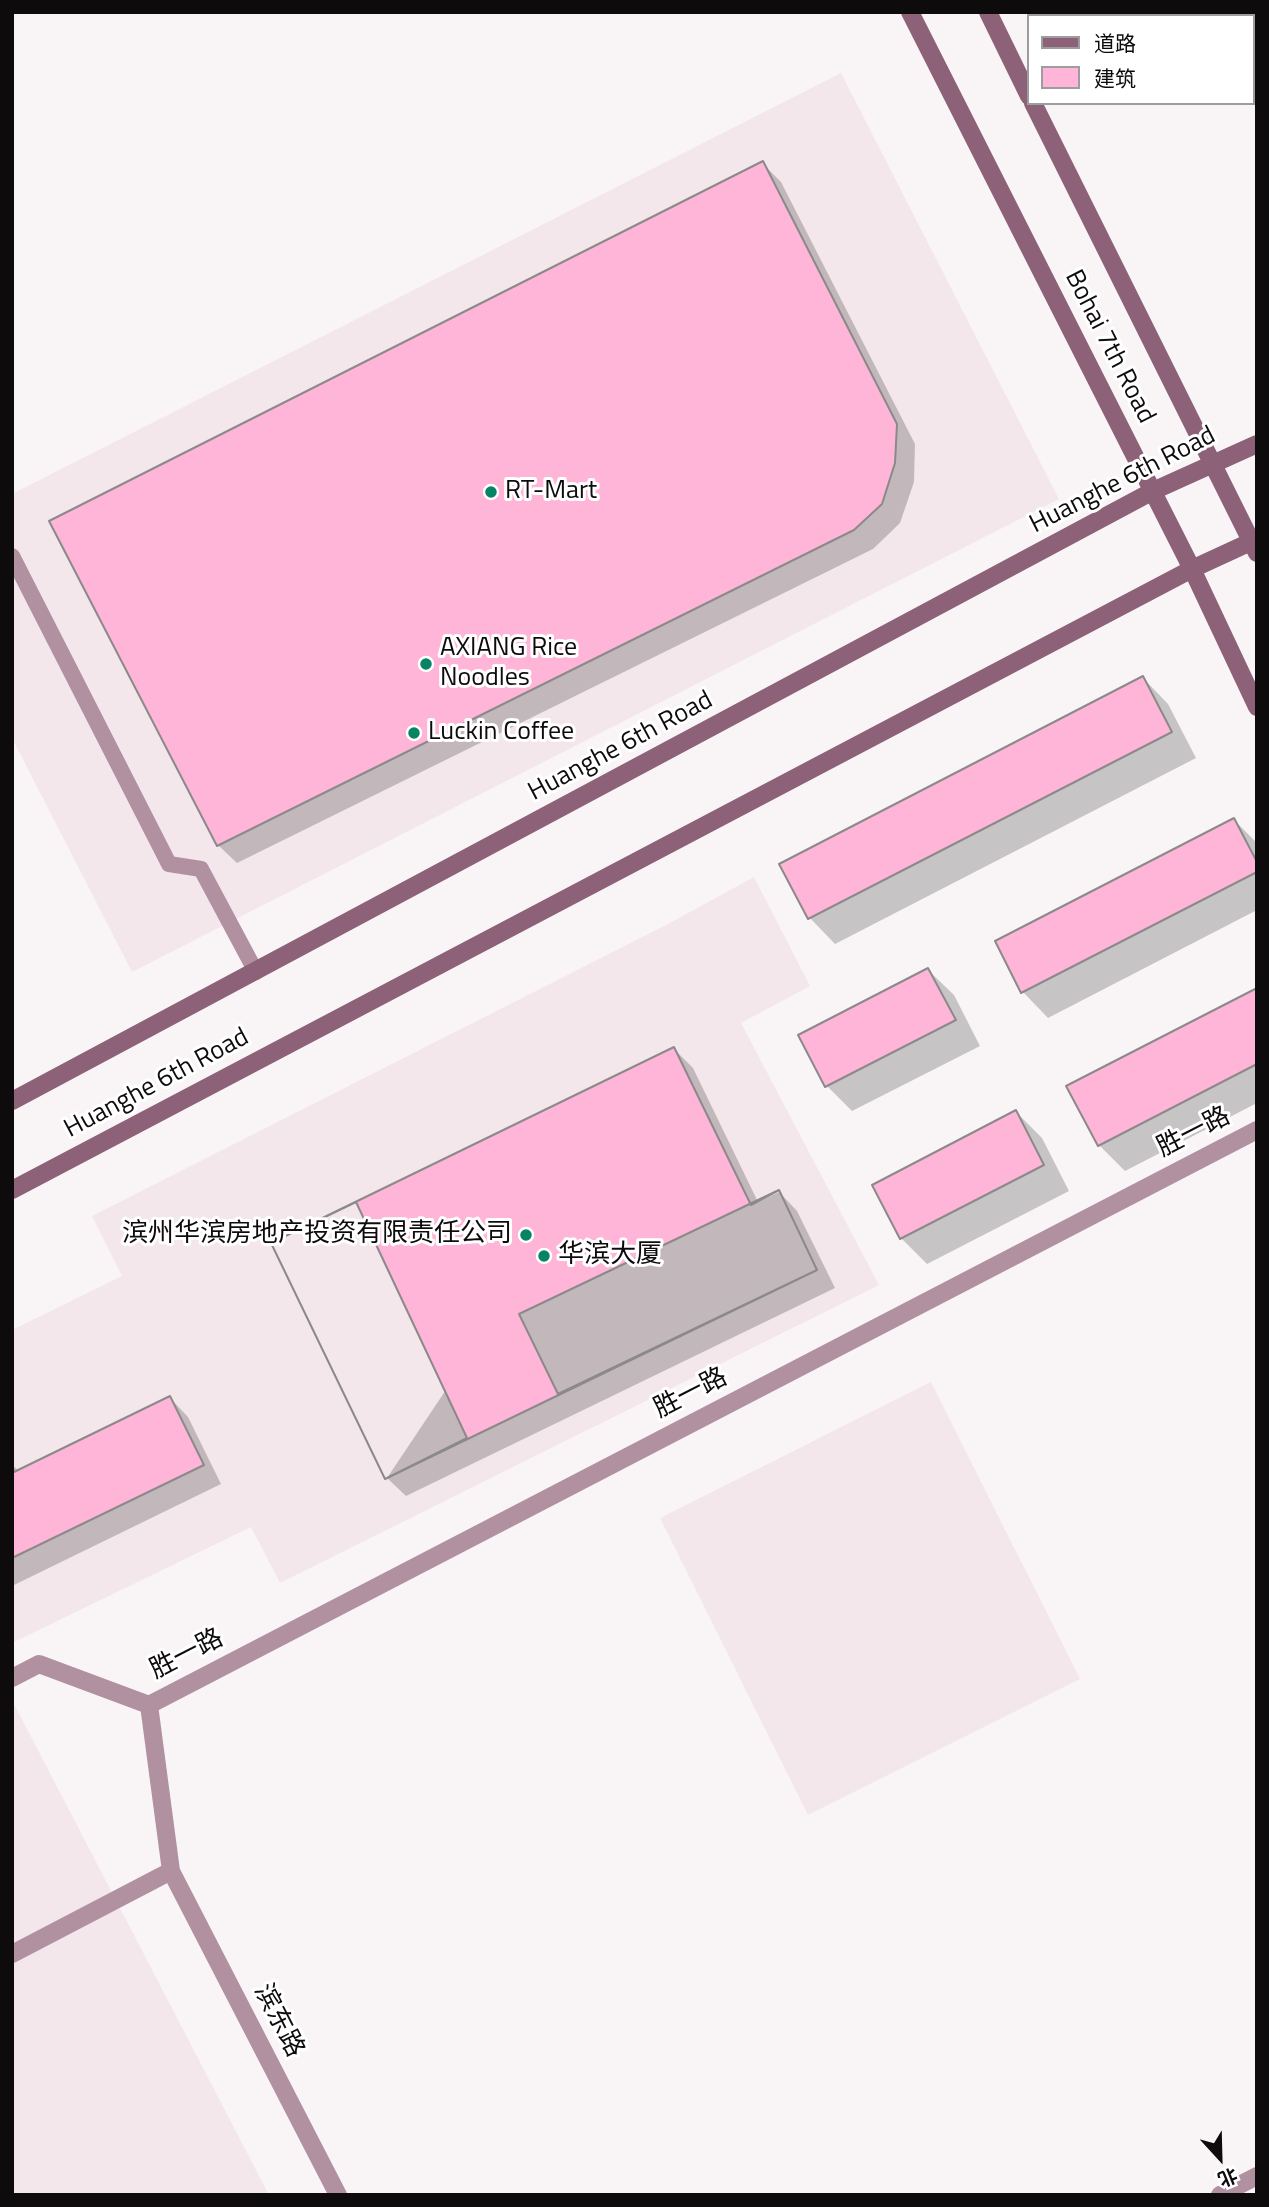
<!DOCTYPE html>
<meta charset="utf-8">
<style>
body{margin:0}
#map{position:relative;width:1269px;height:2207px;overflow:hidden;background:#f9f5f7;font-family:"Titillium Web","Noto Sans SC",sans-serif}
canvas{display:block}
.frame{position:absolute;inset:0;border:14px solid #0d0b0c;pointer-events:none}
.legend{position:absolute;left:1027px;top:14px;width:228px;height:91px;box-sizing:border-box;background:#fff;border:2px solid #9e9d9e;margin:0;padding:9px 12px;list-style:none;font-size:21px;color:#0d0b0c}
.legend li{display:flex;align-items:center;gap:14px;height:35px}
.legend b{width:35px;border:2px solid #9e9d9e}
.north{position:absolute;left:1185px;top:2123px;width:70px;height:70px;-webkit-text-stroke:5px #fff;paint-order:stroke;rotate:158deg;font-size:19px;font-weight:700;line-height:28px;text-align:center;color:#0d0b0c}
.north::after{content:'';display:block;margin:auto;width:24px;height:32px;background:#0d0b0c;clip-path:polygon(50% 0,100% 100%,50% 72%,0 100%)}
</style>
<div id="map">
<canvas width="1269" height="2207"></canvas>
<div class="frame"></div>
<ul class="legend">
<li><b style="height:9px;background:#8d6177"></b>道路</li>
<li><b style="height:19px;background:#feb5d8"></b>建筑</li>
</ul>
<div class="north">北</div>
</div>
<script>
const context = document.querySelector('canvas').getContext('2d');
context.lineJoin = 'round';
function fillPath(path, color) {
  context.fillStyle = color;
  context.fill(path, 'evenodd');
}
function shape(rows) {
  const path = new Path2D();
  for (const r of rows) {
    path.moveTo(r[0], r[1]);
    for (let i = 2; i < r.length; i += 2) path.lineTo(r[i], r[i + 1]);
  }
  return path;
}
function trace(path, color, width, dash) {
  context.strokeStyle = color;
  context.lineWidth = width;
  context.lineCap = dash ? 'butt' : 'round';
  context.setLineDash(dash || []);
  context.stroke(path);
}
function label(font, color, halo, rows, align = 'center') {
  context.font = font + ' "Titillium Web","Noto Sans SC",sans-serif';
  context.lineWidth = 6;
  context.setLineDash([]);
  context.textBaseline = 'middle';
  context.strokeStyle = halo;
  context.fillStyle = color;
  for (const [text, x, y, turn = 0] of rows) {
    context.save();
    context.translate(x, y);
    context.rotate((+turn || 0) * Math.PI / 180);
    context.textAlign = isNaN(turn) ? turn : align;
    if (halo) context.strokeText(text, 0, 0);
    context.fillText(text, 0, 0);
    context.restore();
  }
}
fillPath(shape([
 [841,73,1059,499,132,972,12,738,12,494],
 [754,877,810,986,741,1023,879,1285,280,1583,251,1527,12,1643,12,1330,122,1276,92,1216,668,924],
 [931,1382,1080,1679,808,1815,660,1518],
 [12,1700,269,2195,12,2195]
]), '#f3e7ec');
fillPath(shape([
 [1059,12,1257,12,1257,26,1253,28,1253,16,1061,16],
 [762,163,781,182,915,444,914,482,900,523,873,549,237,863,218,845],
 [1143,678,1168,704,1196,758,835,944,810,918,782,864],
 [1234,820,1257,843,1257,910,1048,1018,1023,992],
 [928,970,954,995,980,1046,852,1111,827,1086],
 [1257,990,1257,1103,1125,1171,1099,1145],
 [674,1049,693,1068,758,1202,779,1192,797,1211,835,1288,406,1496,387,1478],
 [1016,1112,1042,1138,1069,1191,927,1264,901,1238,874,1186],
 [170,1398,188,1417,221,1484,12,1586,12,1465,19,1471]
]), '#0003');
const building = shape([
 [1057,12,1229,12,1222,16,1059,16,1057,12],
 [763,161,897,424,895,463,882,504,854,530,217,846,49,521,763,161],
 [1143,676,1172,732,808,919,779,864,1143,676],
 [1234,818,1257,862,1257,872,1021,993,995,941,1234,818],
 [928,968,956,1020,825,1087,798,1035,928,968],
 [1257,988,1257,1064,1098,1146,1066,1086,1257,988],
 [674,1047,751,1205,779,1190,817,1270,385,1479,271,1243,674,1047],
 [1016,1110,1044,1165,900,1239,872,1185,1016,1110],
 [779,1190,817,1270,558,1394,519,1314,779,1190],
 [356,1202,467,1438,385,1479,271,1243,356,1202],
 [170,1396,204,1465,12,1558,12,1468,14,1472,170,1396]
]);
fillPath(building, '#feb5d8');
trace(building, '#8c898a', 2);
trace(shape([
 [12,556,169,864,201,869,256,972]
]), '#b191a0', 16);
trace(shape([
 [12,1678,39,1664,149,1705,171,1871,12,1954],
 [149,1705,1257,1130],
 [171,1871,338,2195],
 [1220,2195,1257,2176]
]), '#b191a0', 18);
trace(shape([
 [910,12,1192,569,1257,707],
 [988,12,1029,96],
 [1033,103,1257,553],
 [12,1101,1153,491,1257,444],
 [12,1190,1192,569,1257,539]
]), '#8d6177', 18);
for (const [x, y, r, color] of [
 [491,492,7,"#068465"],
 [426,664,7,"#068465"],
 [414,733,7,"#068465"],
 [526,1235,7,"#068465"],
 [544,1256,7,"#068465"]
]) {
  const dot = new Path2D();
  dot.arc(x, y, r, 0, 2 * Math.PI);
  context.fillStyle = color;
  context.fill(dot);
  trace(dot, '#fff', 2.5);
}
label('26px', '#0d0b0c', '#fff', [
 ["Bohai 7th Road",1109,347,63],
 ["Huanghe 6th Road",1123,481,-27],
 ["Huanghe 6th Road",621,747,-28],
 ["Huanghe 6th Road",157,1084,-28],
 ["胜一路",1194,1133,-27],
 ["胜一路",691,1394,-27],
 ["胜一路",187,1655,-27],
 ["滨东路",278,2021,63]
]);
label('26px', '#0d0b0c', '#fff', [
 ["RT-Mart",505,492],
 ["AXIANG Rice",440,649],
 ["Noodles",440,679],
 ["Luckin Coffee",428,733],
 ["滨州华滨房地产投资有限责任公司",512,1235,"right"],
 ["华滨大厦",558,1256]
], 'left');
</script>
